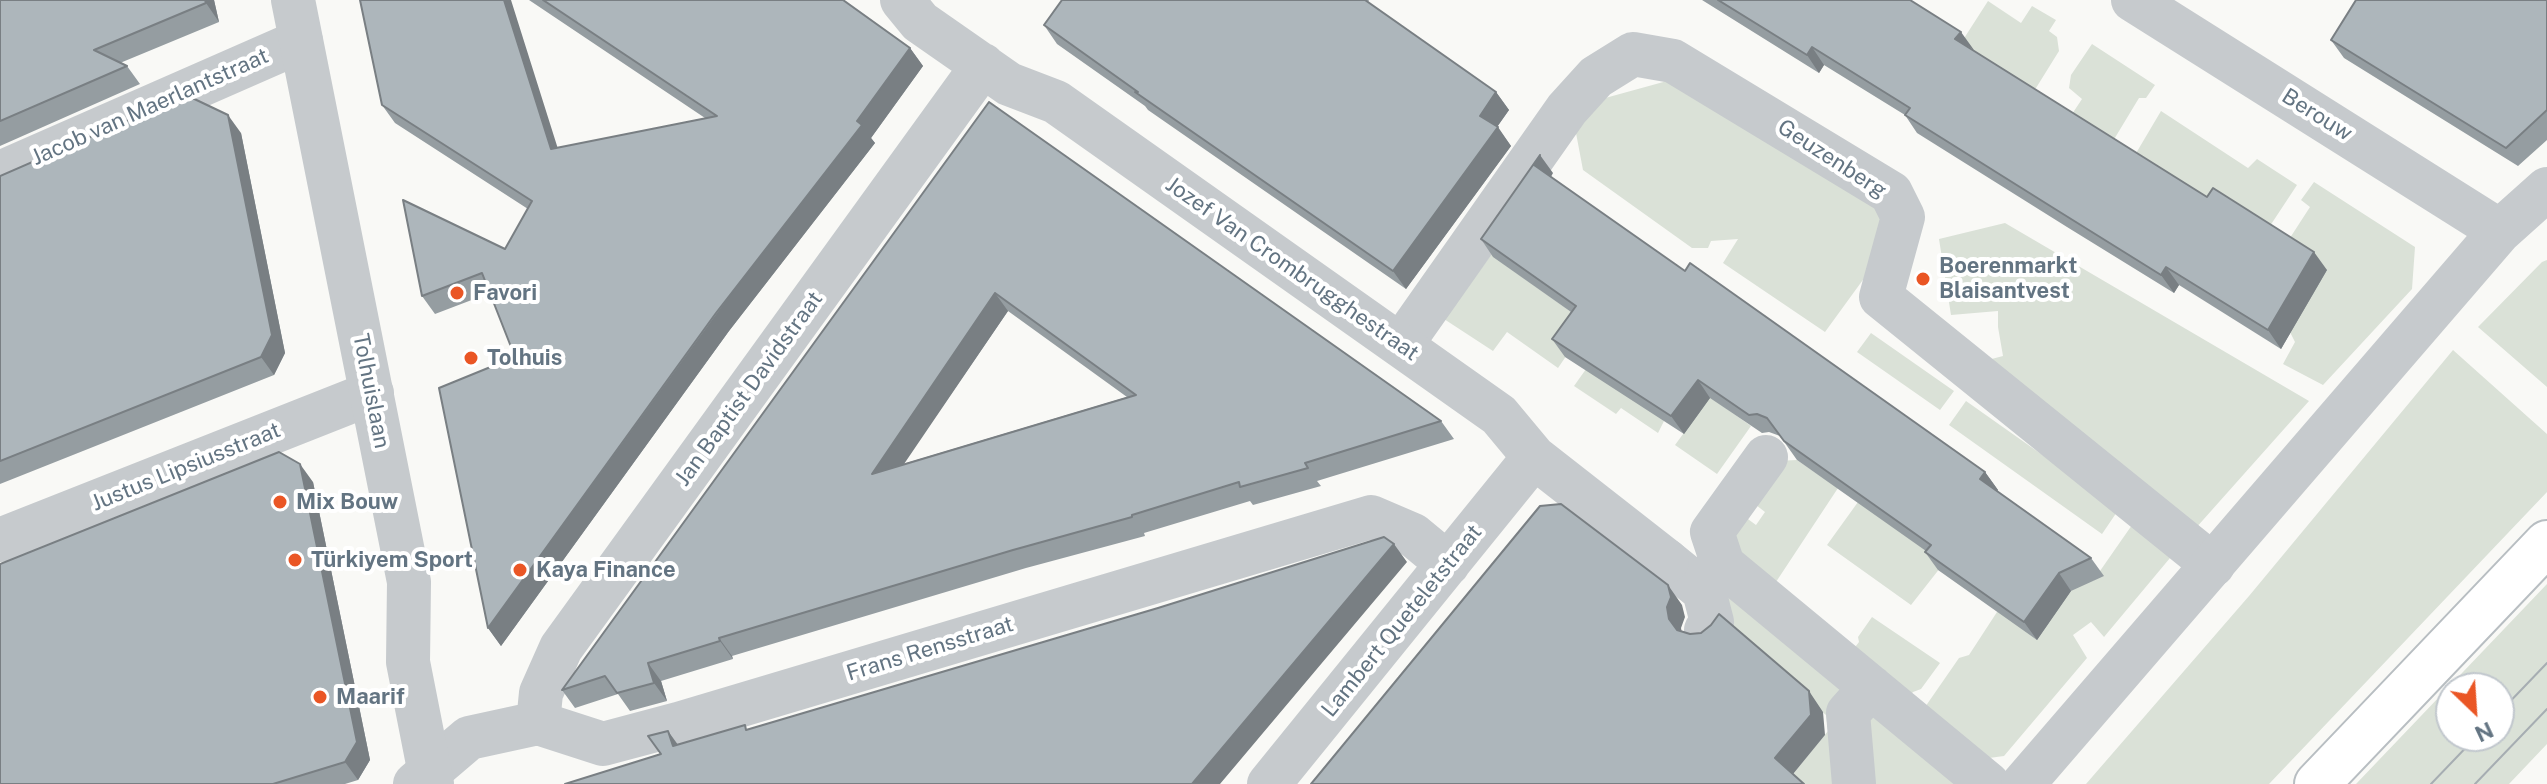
<!DOCTYPE html>
<meta charset="utf-8">
<style>
body{margin:0}
#map{position:relative;width:2547px;height:784px;overflow:hidden;background:#f9f9f6;font-family:"Public Sans",sans-serif}
canvas{display:block}
.north{position:absolute;left:2435px;top:672px;width:80px;height:80px;box-sizing:border-box;background:#fff;border:2px solid #c1c7cd;border-radius:50%;rotate:155deg;font-size:22px;font-weight:700;line-height:32px;text-align:center;color:#637482}
.north::after{content:'';display:block;margin:auto;width:28px;height:36px;background:#ea5625;clip-path:polygon(50% 0,100% 100%,50% 72%,0 100%)}
</style>
<div id="map">
<canvas width="2547" height="784"></canvas>
<div class="north">N</div>
</div>
<script>
const context = document.querySelector('canvas').getContext('2d');
context.lineJoin = 'round';
function fillPath(path, color) {
  context.fillStyle = color;
  context.fill(path, 'evenodd');
}
function shape(rows) {
  const path = new Path2D();
  for (const r of rows) {
    path.moveTo(r[0], r[1]);
    for (let i = 2; i < r.length; i += 2) path.lineTo(r[i], r[i + 1]);
  }
  return path;
}
function trace(path, color, width, dash) {
  context.strokeStyle = color;
  context.lineWidth = width;
  context.lineCap = dash ? 'butt' : 'round';
  context.setLineDash(dash || []);
  context.stroke(path);
}
function label(font, color, halo, rows, align = 'center') {
  context.font = font + ' "Public Sans",sans-serif';
  context.lineWidth = 8;
  context.setLineDash([]);
  context.textBaseline = 'middle';
  context.strokeStyle = halo;
  context.fillStyle = color;
  for (const [text, x, y, turn = 0] of rows) {
    context.save();
    context.translate(x, y);
    context.rotate((+turn || 0) * Math.PI / 180);
    context.textAlign = isNaN(turn) ? turn : align;
    if (halo) context.strokeText(text, 0, 0);
    context.fillText(text, 0, 0);
    context.restore();
  }
}
fillPath(shape([
 [1988,1,2021,23,2032,6,2056,20,2049,31,2057,37,2059,51,2036,88,2030,92,1961,43],
 [2092,44,2155,85,2146,98,2139,98,2110,146,2068,120,2082,99,2069,88,2071,75],
 [1667,81,1883,210,1889,244,1825,332,1723,263,1738,239,1711,241,1708,248,1692,248,1583,170,1576,133,1598,100],
 [2161,111,2248,168,2257,159,2297,185,2266,232,2225,207,2132,160],
 [2314,182,2415,247,2412,289,2323,385,2283,364,2295,342,2290,332,2327,270,2286,244,2310,207,2301,200],
 [1537,192,1501,262,1588,324,1558,368,1507,332,1493,351,1444,319],
 [2005,223,2309,401,2195,529,1984,361,2003,356,1998,327,1998,311,1951,315,1939,239],
 [2547,260,2547,387,2478,327,2542,262],
 [1871,333,1954,391,1940,410,1857,352],
 [1608,338,1664,421,1658,433,1621,408,1616,414,1574,386],
 [2453,350,2547,434,2547,492,2269,784,2086,784,2249,596],
 [1710,397,1751,426,1717,474,1675,445],
 [1966,401,2119,509,2102,534,1949,425],
 [1797,460,1838,488,1774,585,1727,548,1741,514,1756,525,1765,512,1756,505,1776,461],
 [1858,502,1944,563,1911,605,1827,545],
 [2132,525,2175,552,2104,637,2091,622,2073,635,2087,658,2004,756,1989,758,1923,710,1959,658,1969,655,1997,612,2079,581,2093,581],
 [2547,584,2547,744,2509,784,2356,784],
 [2499,688,2499,736,2451,736,2451,688],
 [1726,587,1857,688,1845,784,1795,784,1789,779,1828,731,1826,715,1722,625],
 [1872,617,1940,663,1921,689,1913,692,1909,697,1852,651,1859,642,1858,637],
 [1873,700,1970,784,1861,784]
]), '#dae1d7');
const secondary = shape([
 [2317,784,2547,543]
]);
trace(secondary, '#b8bec2', 48);
trace(shape([
 [1401,345,1567,109,1596,77,1633,54,1673,61,1891,193,1903,217,1881,297,2213,565],
 [1667,561,1704,591,1723,565,1988,784],
 [1723,565,1712,532,1766,457],
 [1704,591,1712,622,1706,630],
 [1854,784,1848,713,1871,687]
]), '#c6cacd', 44);
trace(shape([
 [902,0,920,22,1009,84,1056,102,1499,415,1534,457,1667,561],
 [2133,0,2500,231],
 [0,173,301,41],
 [0,540,372,393],
 [538,723,541,693,561,648,983,65],
 [415,784,469,738,538,723,603,744,678,724,1371,517,1413,535,1448,564],
 [1269,784,1534,457],
 [2023,784,2500,231,2547,189]
]), '#c6cacd', 44);
trace(shape([
 [293,0,409,582,408,662,432,784]
]), '#c6cacd', 44);
trace(secondary, '#fff', 44);
trace(shape([
 [2499,713,2547,663],
 [2431,784,2477,736],
 [2475,784,2547,709]
]), '#a6adb2', 2);
fillPath(shape([
 [0,0,214,0,219,22,120,63,127,66,140,84,0,146],
 [529,0,843,0,910,48,923,66,871,138,875,143,729,331,501,646,488,628,515,357,490,293,435,314,422,296,505,249,528,209,395,123,382,105,558,148,705,118],
 [1062,0,1369,0,1368,2,1496,92,1509,110,1497,127,1511,146,1406,289,1148,110,1145,106,1057,44,1044,25],
 [1702,0,1910,0,1973,50,2207,197,2327,270,2281,349,2179,285,2174,293,2067,227,1917,133,1905,115,1824,65,1819,73],
 [2547,0,2547,140,2518,166,2344,58,2331,40],
 [989,102,1441,421,1454,439,1317,481,1321,486,1253,505,1250,501,1144,533,1145,536,1026,568,732,656,733,659,661,681,667,701,630,711,618,694,575,708,562,690],
 [1008,311,1127,397,903,464],
 [241,133,285,353,274,375,0,484,0,176],
 [1553,173,1550,177,1685,271,1985,472,1998,490,1997,491,2091,558,2104,576,2071,591,2037,640,1938,570,1925,552,1926,551,1797,460,1780,436,1769,432,1762,433,1710,398,1684,434,1565,357,1552,339,1571,312,1493,257,1481,239],
 [313,482,370,760,358,780,345,784,0,784]
]), '#959da1');
fillPath(shape([
 [205,0,214,0,219,22,206,3],
 [504,0,511,0,564,168,551,149],
 [1961,32,1974,50,1955,39],
 [1812,47,1824,65,1819,73,1807,55],
 [910,48,923,66,871,138,875,143,729,331,501,646,488,628],
 [1496,92,1509,110,1492,134,1480,116],
 [228,115,241,133,285,353,274,375,261,357],
 [1498,127,1511,146,1406,289,1393,271],
 [1540,155,1553,173,1547,184,1534,165],
 [2314,252,2327,270,2281,349,2268,330],
 [2166,267,2179,285,2174,293,2161,275],
 [995,293,1008,311,885,492,872,474],
 [1698,380,1710,398,1684,434,1671,416],
 [300,464,313,482,370,760,358,780,345,762],
 [1985,472,1998,490,1993,497,1980,479],
 [1394,544,1407,562,1220,784,1192,784],
 [2059,573,2071,591,2037,640,2024,622],
 [1668,585,1682,605,1685,617,1681,628,1683,639,1669,619,1667,607],
 [719,638,732,656,733,659,720,641],
 [648,663,661,681,667,701,654,683],
 [1809,691,1823,712,1825,735,1789,779,1775,758],
 [668,731,681,749,673,746]
]), '#797f83');
const building = shape([
 [0,0,205,0,206,3,94,50,127,66,0,121,0,0],
 [360,0,504,0,551,149,717,116,543,0,843,0,910,48,857,121,862,125,716,313,488,628,439,388,515,357,482,273,422,296,403,200,505,249,532,201,382,105,360,0],
 [1062,0,1365,0,1496,92,1480,116,1498,127,1393,271,1135,92,1138,92,1044,25,1062,0],
 [1718,0,1910,0,1961,32,1955,39,2207,197,2213,188,2314,252,2268,330,2166,267,2161,275,2055,209,1905,115,1910,108,1812,47,1807,55,1718,0],
 [2356,0,2547,0,2547,110,2506,148,2331,40,2356,0],
 [186,95,228,115,272,335,261,357,0,461,0,176,186,95],
 [989,102,1441,421,1305,463,1308,468,1240,487,1239,482,1132,515,1132,517,1013,550,719,638,720,641,648,663,654,683,617,693,605,676,562,690,989,102],
 [995,293,1136,395,872,474,995,293],
 [1540,155,1534,165,1685,271,1690,263,1985,472,1980,479,2091,558,2059,573,2024,622,1925,552,1931,545,1784,441,1767,418,1757,414,1749,415,1698,380,1671,416,1552,339,1576,306,1481,239,1540,155],
 [279,452,300,464,357,742,345,762,273,784,0,784,0,564,279,452],
 [1561,504,1668,585,1671,597,1667,607,1669,619,1677,630,1690,634,1701,633,1711,625,1719,614,1809,691,1811,715,1775,758,1804,784,1311,784,1540,506,1561,504],
 [1384,537,1394,544,1192,784,565,784,661,754,648,736,668,731,673,746,745,725,746,730,1158,608,1384,537]
]);
fillPath(building, '#adb6bb');
trace(building, '#797f83', 2);
for (const [x, y, r, color] of [
 [1923,279,8,"#ea5625"],
 [457,293,8,"#ea5625"],
 [471,358,8,"#ea5625"],
 [280,502,8,"#ea5625"],
 [295,560,8,"#ea5625"],
 [520,570,8,"#ea5625"],
 [320,697,8,"#ea5625"]
]) {
  const dot = new Path2D();
  dot.arc(x, y, r, 0, 2 * Math.PI);
  context.fillStyle = color;
  context.fill(dot);
  trace(dot, '#fff', 3);
}
label('22px', '#637482', '#fff', [
 ["Jacob van Maerlantstraat",150,107,-24],
 ["Berouw",2317,115,32],
 ["Geuzenberg",1832,159,33],
 ["Jozef Van Crombrugghestraat",1292,269,35],
 ["Jan Baptist Davidstraat",749,389,-54],
 ["Tolhuislaan",371,391,79],
 ["Justus Lipsiusstraat",186,467,-22],
 ["Lambert Queteletstraat",1402,621,-51],
 ["Frans Rensstraat",930,649,-17]
]);
label('bold 22px', '#637482', '#fff', [
 ["Boerenmarkt",1939,266],
 ["Blaisantvest",1939,291],
 ["Favori",473,293],
 ["Tolhuis",487,358],
 ["Mix Bouw",296,502],
 ["Türkiyem Sport",311,560],
 ["Kaya Finance",536,570],
 ["Maarif",336,697]
], 'left');
</script>
